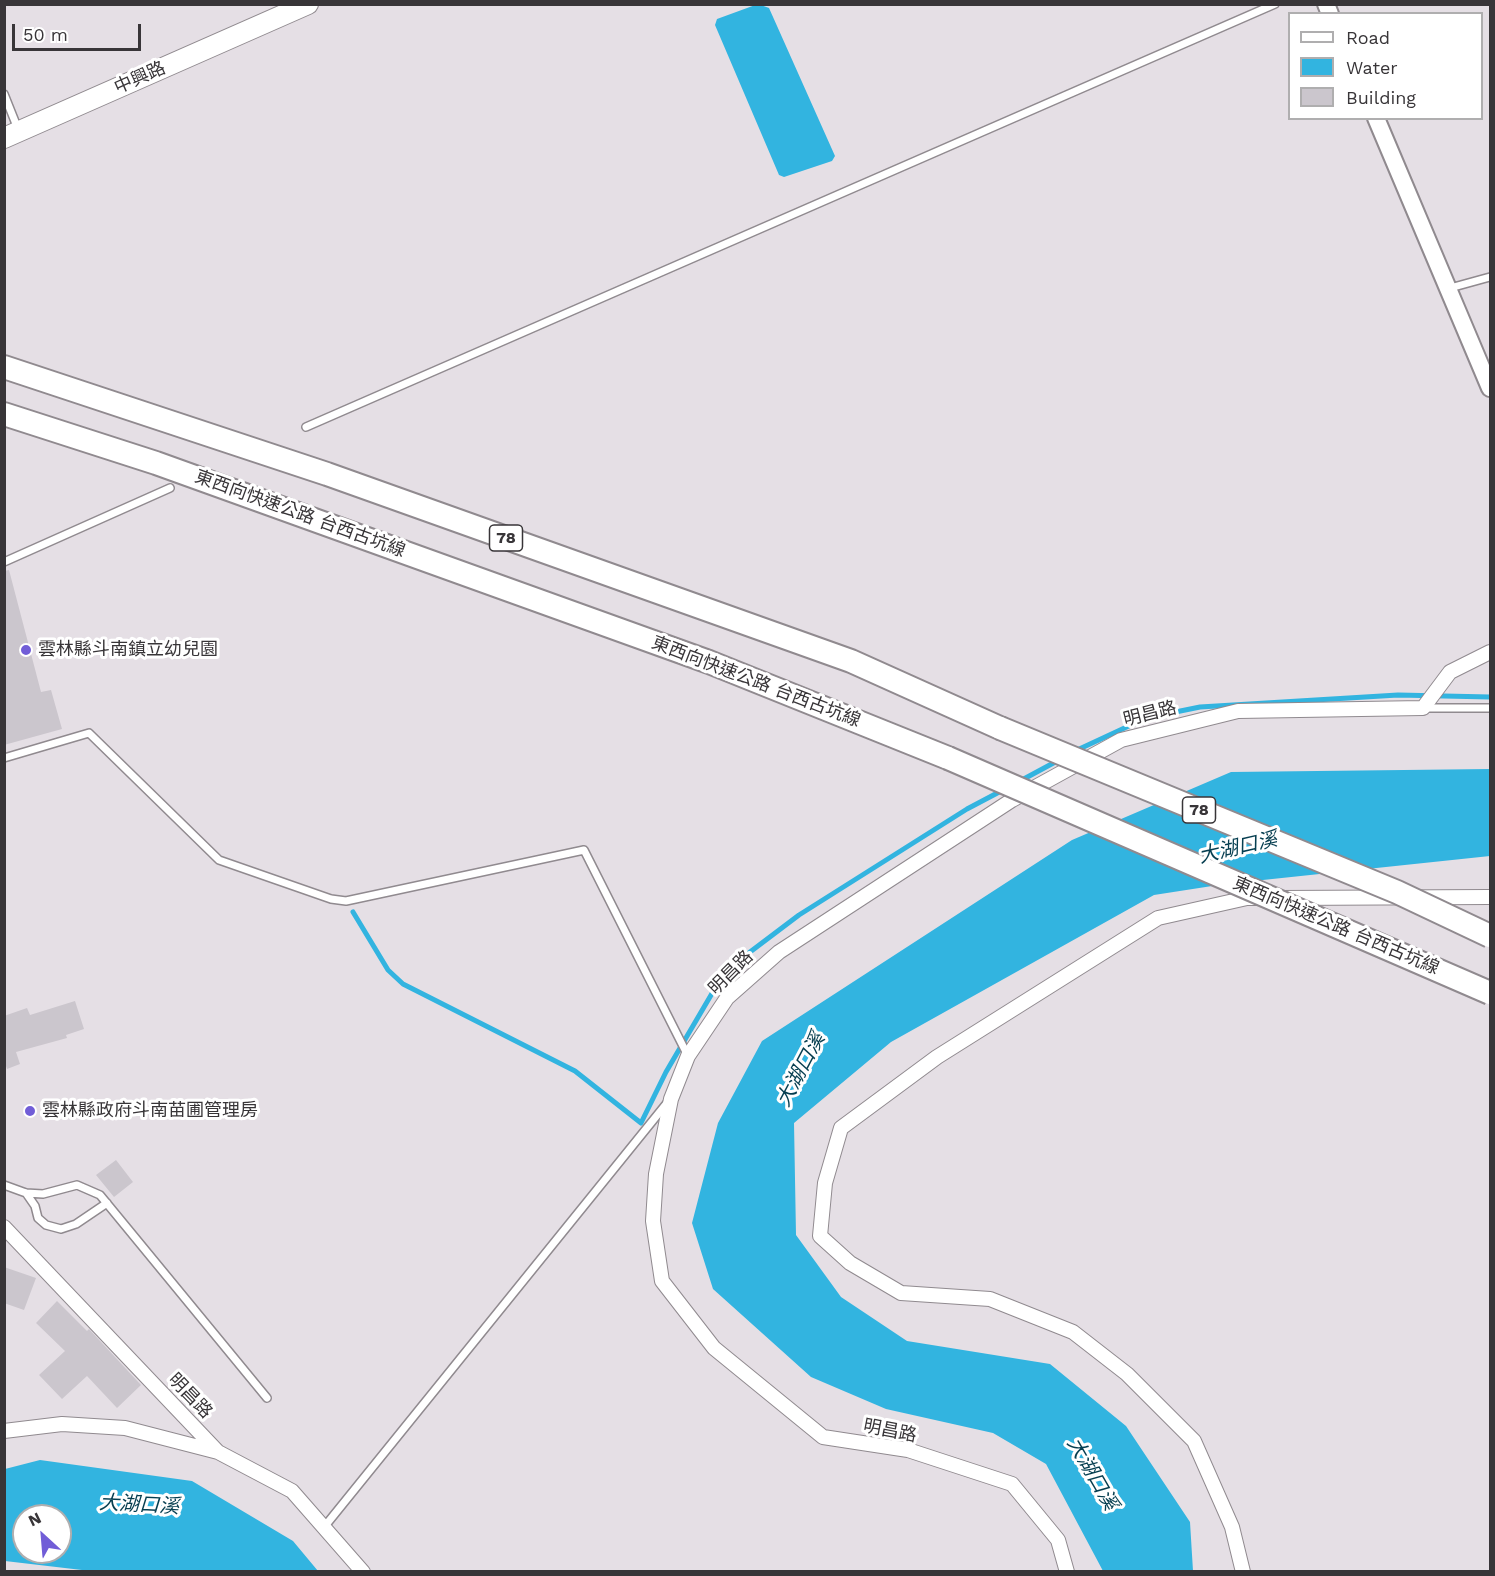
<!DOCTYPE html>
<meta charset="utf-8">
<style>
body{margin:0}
#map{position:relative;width:1495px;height:1576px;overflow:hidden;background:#e5dfe5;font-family:"Work Sans",sans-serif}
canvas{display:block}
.frame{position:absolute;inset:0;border:6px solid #383538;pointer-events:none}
.legend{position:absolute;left:1288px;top:12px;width:195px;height:108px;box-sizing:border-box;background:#fff;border:2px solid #afaeaf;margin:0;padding:8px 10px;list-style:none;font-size:18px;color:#383538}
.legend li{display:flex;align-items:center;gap:12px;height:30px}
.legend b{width:30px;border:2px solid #afaeaf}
.north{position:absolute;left:12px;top:1504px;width:60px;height:60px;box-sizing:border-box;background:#fff;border:2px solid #afaeaf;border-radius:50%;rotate:334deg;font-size:16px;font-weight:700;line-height:24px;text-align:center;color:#383538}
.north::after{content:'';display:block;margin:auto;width:21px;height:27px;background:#715dd7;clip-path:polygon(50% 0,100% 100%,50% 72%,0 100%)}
.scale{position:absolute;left:12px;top:24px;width:129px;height:27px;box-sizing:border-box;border:3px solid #383538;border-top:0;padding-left:8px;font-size:18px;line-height:21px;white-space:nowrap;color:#383538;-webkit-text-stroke:4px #fff;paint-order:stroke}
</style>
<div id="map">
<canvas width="1495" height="1576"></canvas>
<div class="frame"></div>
<ul class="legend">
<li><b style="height:8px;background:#fff"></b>Road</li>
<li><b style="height:16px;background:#32b4e0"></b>Water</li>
<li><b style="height:16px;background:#cbc6cd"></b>Building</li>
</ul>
<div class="north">N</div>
<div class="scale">50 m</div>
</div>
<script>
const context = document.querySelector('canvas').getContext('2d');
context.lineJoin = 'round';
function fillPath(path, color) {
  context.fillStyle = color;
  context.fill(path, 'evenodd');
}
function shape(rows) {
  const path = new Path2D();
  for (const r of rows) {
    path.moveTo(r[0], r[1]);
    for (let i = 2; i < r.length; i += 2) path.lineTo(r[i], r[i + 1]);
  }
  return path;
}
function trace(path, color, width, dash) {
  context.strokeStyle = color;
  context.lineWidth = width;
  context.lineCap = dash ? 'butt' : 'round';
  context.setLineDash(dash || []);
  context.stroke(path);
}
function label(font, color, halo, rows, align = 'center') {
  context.font = font + ' "Work Sans","Noto Sans TC",sans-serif';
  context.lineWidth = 6;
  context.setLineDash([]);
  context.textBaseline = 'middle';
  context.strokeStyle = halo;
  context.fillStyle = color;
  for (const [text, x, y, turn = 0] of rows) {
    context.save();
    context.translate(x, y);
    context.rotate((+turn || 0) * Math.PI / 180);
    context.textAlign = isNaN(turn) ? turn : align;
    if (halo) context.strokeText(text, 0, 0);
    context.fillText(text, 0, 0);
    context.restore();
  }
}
fillPath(shape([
 [758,4,769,8,835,156,832,161,784,177,779,175,715,25,717,19],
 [1490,769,1490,856,1225,884,1154,895,891,1042,794,1123,796,1235,841,1297,907,1341,1050,1364,1126,1426,1190,1522,1193,1571,1103,1571,1046,1464,993,1433,886,1409,811,1377,713,1289,692,1223,718,1123,762,1041,1072,840,1231,772],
 [40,1460,192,1481,293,1541,318,1571,99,1572,5,1561,5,1469],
 [24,1516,60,1516,60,1552,24,1552]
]), '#32b4e0');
trace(shape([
 [1075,751,1146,718,1200,707,1398,695,1490,697],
 [1020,781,1059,760],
 [353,912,388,970,403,984,575,1071,641,1123,666,1072,714,990,750,952,799,915,967,809,1003,790]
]), '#32b4e0', 5);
fillPath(shape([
 [9,570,41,692,51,690,62,729,4,745,4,571],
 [75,1001,84,1029,66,1035,67,1038,16,1052,20,1064,7,1069,4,1060,4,1016,27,1008,30,1015],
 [116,1160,133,1182,114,1197,96,1175],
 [4,1267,36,1278,24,1310,4,1303],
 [57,1301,87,1331,89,1329,141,1385,117,1408,87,1376,62,1399,39,1375,65,1351,36,1323]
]), '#cbc6cd');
const service = shape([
 [4,94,18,129],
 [1450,288,1490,277],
 [306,427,1275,4],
 [4,562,170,488],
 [1423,708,1490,708],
 [4,758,89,733,219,860,331,899,346,901,584,850,688,1056],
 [4,1185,26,1193,43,1194,77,1185,100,1195,267,1398],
 [26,1193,35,1206,38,1218,46,1225,61,1229,76,1224,107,1203],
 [325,1526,667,1103]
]);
const minor = shape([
 [1280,898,1490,897],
 [4,1227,218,1452,292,1491,363,1572],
 [4,1431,62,1424,125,1428,218,1452],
 [1067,1572,1058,1540,1012,1484,908,1450,823,1437,714,1348,662,1281,653,1221,656,1174,671,1099,688,1056,727,998,779,952,1012,800,1121,740,1238,711,1423,708,1450,672,1490,652],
 [1243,1572,1232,1527,1194,1441,1127,1374,1073,1332,990,1299,901,1293,850,1263,820,1236,825,1183,841,1128,937,1057,1158,918,1247,898,1261,898]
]);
const tertiary = shape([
 [1326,4,1330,14],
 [1376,118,1490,388]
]);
const secondary = shape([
 [4,138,308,4]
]);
const trunk = shape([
 [4,367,327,474,851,661,1000,728],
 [4,414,156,463,709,662,948,758]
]);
trace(service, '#908a8f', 10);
trace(minor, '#908a8f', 16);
trace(tertiary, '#908a8f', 20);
trace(secondary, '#908a8f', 22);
trace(trunk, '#908a8f', 26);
trace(service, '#fff', 7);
trace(minor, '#fff', 14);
trace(tertiary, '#fff', 16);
trace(secondary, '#fff', 20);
trace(trunk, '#fff', 22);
const trunkBridge = shape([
 [1000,728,1397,892,1490,936],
 [948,758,1490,993]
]);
trace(trunkBridge, '#908a8f', 26, []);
trace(trunkBridge, '#fff', 22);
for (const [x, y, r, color] of [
 [26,650,6,"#715dd7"],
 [30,1111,6,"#715dd7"]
]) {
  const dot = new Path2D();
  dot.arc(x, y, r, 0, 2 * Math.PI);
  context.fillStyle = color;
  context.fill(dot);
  trace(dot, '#fff', 2);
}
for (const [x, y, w] of [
 [506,538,33],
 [1199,810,33]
]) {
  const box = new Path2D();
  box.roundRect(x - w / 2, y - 13, w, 26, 4.5);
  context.fillStyle = '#fff';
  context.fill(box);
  trace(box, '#383538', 1.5);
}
label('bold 16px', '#383538', null, [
 ["78",506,538],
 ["78",1199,810]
]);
label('18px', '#383538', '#fff', [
 ["中興路",140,78,-24],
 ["東西向快速公路 台西古坑線",300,514,20],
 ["東西向快速公路 台西古坑線",756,682,21],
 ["明昌路",1150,714,-14],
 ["東西向快速公路 台西古坑線",1336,926,23],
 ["明昌路",731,973,-45],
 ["明昌路",190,1396,46],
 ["明昌路",890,1431,11]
]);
label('18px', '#383538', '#fff', [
 ["雲林縣斗南鎮立幼兒園",38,650],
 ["雲林縣政府斗南苗圃管理房",42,1111]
], 'left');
label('italic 20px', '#063e50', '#fff', [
 ["大湖口溪",1238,848,-13],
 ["大湖口溪",801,1070,-62],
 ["大湖口溪",1092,1474,60],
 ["大湖口溪",139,1505,3]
]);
</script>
